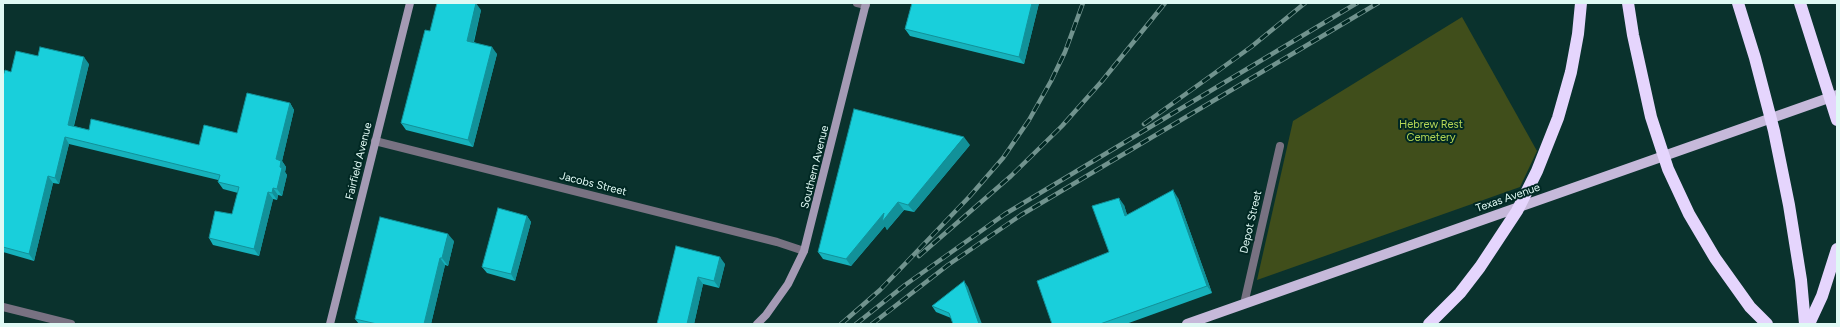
<!DOCTYPE html>
<style>
body{margin:0}
#map{position:relative;width:1840px;height:327px;overflow:hidden;background:#0a322d;font-family:Figtree,sans-serif}
canvas{display:block}
.frame{position:absolute;inset:0;border:4px solid #dff9f4;pointer-events:none}
</style>
<div id="map">
<canvas width="1840" height="327"></canvas>
<div class="frame"></div>
</div>
<script>
const context = document.querySelector('canvas').getContext('2d');
context.lineJoin = 'round';
function fillPath(path, color) {
  context.fillStyle = color;
  context.fill(path, 'evenodd');
}
function shape(rows) {
  const path = new Path2D();
  for (const r of rows) {
    path.moveTo(r[0], r[1]);
    for (let i = 2; i < r.length; i += 2) path.lineTo(r[i], r[i + 1]);
  }
  return path;
}
function trace(path, color, width, dash) {
  context.strokeStyle = color;
  context.lineWidth = width;
  context.lineCap = dash ? 'butt' : 'round';
  context.setLineDash(dash || []);
  context.stroke(path);
}
function label(font, color, halo, rows, align = 'center') {
  context.font = font + ' Figtree,sans-serif';
  context.lineWidth = 4;
  context.setLineDash([]);
  context.textBaseline = 'middle';
  context.strokeStyle = halo;
  context.fillStyle = color;
  for (const [text, x, y, turn = 0] of rows) {
    context.save();
    context.translate(x, y);
    context.rotate((+turn || 0) * Math.PI / 180);
    context.textAlign = isNaN(turn) ? turn : align;
    if (halo) context.strokeText(text, 0, 0);
    context.fillText(text, 0, 0);
    context.restore();
  }
}
fillPath(shape([
 [1462,17,1537,151,1520,187,1257,280,1293,121]
]), '#404e1b');
trace(shape([
 [857,3,866,5],
 [375,141,777,242,804,251],
 [1244,304,1280,146],
 [3,307,71,324]
]), '#787282', 8);
trace(shape([
 [330,324,410,3],
 [757,324,766,315,788,284,804,251,866,3]
]), '#a49ab4', 8);
trace(shape([
 [1187,324,1837,95]
]), '#c6b9da', 10);
trace(shape([
 [1809,324,1822,296,1837,249]
]), '#e5d5fd', 12);
const rail = shape([
 [1144,124,1251,47,1305,3],
 [919,256,1011,176,1062,126,1102,81,1165,3],
 [841,324,880,290,970,196,1003,158,1029,120,1051,81,1065,52,1083,3],
 [856,324,905,285,1005,214,1357,3],
 [872,324,948,265,1021,215,1378,3]
]);
trace(rail, '#71938e', 4.5);
trace(rail, '#002823', 3, [9]);
trace(shape([
 [1628,3,1633,35,1651,117,1668,169,1689,214,1715,258,1750,307,1767,324],
 [1738,3,1755,58,1774,131,1789,205,1801,280,1805,324],
 [1800,3,1837,120],
 [1429,324,1460,293,1480,267,1517,211,1537,171,1558,118,1571,72,1578,34,1581,3]
]), '#e5d5fd', 12);
fillPath(shape([
 [912,3,1039,3,1024,64,910,36,905,29],
 [481,10,474,42,497,54,473,147,406,130,401,123,430,31],
 [89,64,74,126,89,130,199,145,237,133,290,103,294,110,282,161,286,167,285,172,287,175,282,196,278,195,277,200,273,199,259,256,213,245,209,238,232,214,238,193,223,189,218,182,218,180,69,144,59,184,53,183,34,261,3,252,3,76,11,72],
 [970,145,914,212,904,210,887,230,885,226,851,266,823,259,818,252],
 [1178,198,1212,293,1126,324,1052,324,1109,252,1124,205,1127,215],
 [527,216,531,222,515,281,487,273,482,267],
 [454,241,448,266,445,265,431,324,359,324,355,319],
 [676,246,725,264,719,288,703,284,694,324,657,324],
 [968,287,951,318,936,312,932,306]
]), '#16b2bc');
fillPath(shape([
 [476,3,481,10,472,48,467,41],
 [1032,3,1039,3,1024,64,1019,57],
 [492,47,497,54,473,147,468,140],
 [84,57,89,64,72,132,68,125],
 [290,103,294,110,282,161,286,167,285,172,287,175,282,196,277,189,280,167,276,159],
 [65,137,69,144,59,184,55,178],
 [964,137,970,145,914,212,908,205],
 [48,176,53,183,34,261,29,254],
 [273,188,278,195,277,200,272,193],
 [1173,190,1178,198,1212,293,1207,286],
 [268,192,273,199,259,256,254,249],
 [1119,198,1124,205,1130,224,1125,216],
 [898,202,904,210,887,230,885,226,851,266,846,259,884,213],
 [527,216,531,222,515,281,511,274],
 [448,234,454,241,448,266,442,258],
 [720,257,725,264,719,288,714,281],
 [440,258,445,265,431,324,424,324],
 [698,277,703,284,694,324,687,324],
 [964,281,968,287,982,324,979,324]
]), '#129199');
const building = shape([
 [437,3,476,3,467,41,492,47,468,140,401,123,425,30,430,31,437,3],
 [912,3,1032,3,1019,57,905,29,912,3],
 [40,47,84,57,68,125,89,130,91,119,199,145,204,125,237,133,247,93,290,103,276,159,281,161,280,167,282,168,277,189,273,188,272,193,268,192,254,249,209,238,215,211,232,214,239,187,218,182,220,175,65,137,55,178,48,176,29,254,3,247,3,76,5,70,11,72,16,51,38,56,40,47],
 [854,109,964,137,908,205,898,202,882,222,884,213,846,259,818,252,854,109],
 [1173,190,1207,286,1100,324,1052,324,1037,281,1109,252,1092,206,1119,198,1125,216,1173,190],
 [498,208,527,216,511,274,482,267,498,208],
 [380,217,448,234,442,258,440,258,424,324,377,324,355,319,380,217],
 [676,246,720,257,714,281,698,277,687,324,657,324,676,246],
 [964,281,979,324,953,324,949,313,932,306,964,281]
]);
fillPath(building, '#19cfdb');
trace(building, '#129199', 1);
label('11px', '#b4d655', '#002823', [
 ["Hebrew Rest",1431,125],
 ["Cemetery",1431,138]
]);
label('11px', '#dff9f4', '#002823', [
 ["Fairfield Avenue",359,161,-76],
 ["Southern Avenue",815,167,-76],
 ["Jacobs Street",593,184,14],
 ["Texas Avenue",1508,198,-19],
 ["Depot Street",1251,222,-77]
]);
</script>
